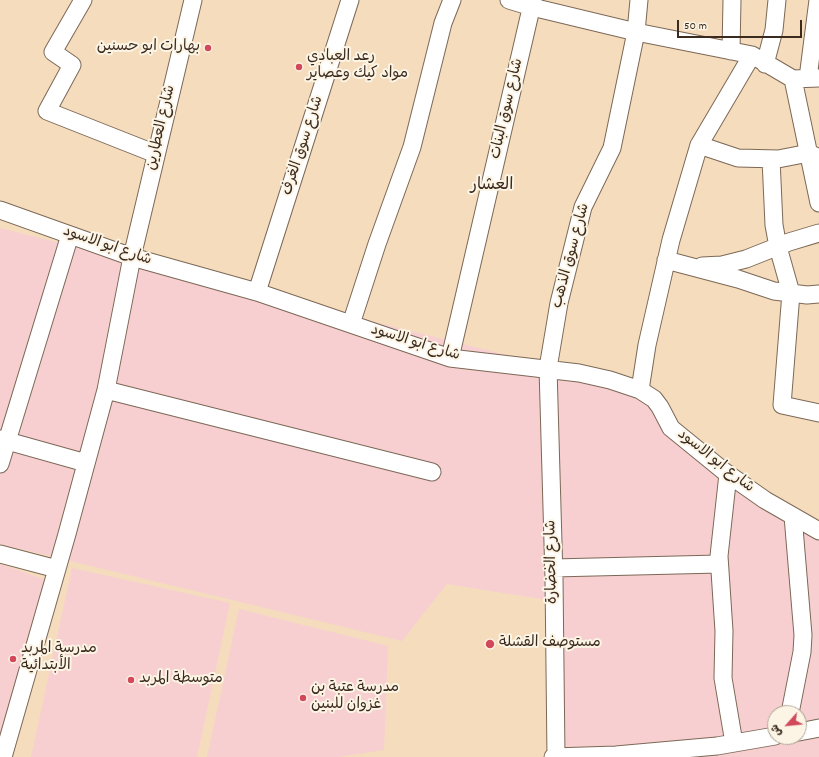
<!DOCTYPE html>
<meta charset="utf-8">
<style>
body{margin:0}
#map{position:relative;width:819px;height:757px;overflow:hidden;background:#f4dcbd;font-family:Dekko,"Playpen Sans Arabic",sans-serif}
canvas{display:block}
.north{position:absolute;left:767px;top:705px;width:40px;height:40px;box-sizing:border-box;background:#fcf5e5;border:1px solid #afa495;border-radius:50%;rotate:243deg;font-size:11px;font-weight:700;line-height:16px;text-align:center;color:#3b2a1e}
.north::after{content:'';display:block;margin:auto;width:14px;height:18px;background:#d1495b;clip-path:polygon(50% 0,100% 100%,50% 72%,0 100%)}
.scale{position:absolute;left:677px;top:20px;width:125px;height:18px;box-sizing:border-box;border:2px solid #3b2a1e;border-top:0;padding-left:5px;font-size:12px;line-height:14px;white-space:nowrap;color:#3b2a1e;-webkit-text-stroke:3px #fcf5e5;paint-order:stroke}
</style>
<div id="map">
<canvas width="819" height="757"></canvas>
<div class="north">ش</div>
<div class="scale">50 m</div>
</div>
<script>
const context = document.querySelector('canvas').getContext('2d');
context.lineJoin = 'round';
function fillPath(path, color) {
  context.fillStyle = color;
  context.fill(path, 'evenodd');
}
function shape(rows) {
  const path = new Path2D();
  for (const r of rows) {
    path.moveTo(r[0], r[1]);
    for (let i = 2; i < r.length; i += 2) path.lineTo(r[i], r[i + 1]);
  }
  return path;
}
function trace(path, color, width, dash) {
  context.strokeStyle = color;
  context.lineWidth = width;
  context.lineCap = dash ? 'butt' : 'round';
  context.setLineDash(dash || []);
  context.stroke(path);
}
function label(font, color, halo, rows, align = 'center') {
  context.font = font + ' Dekko,"Playpen Sans Arabic",sans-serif';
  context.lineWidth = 4;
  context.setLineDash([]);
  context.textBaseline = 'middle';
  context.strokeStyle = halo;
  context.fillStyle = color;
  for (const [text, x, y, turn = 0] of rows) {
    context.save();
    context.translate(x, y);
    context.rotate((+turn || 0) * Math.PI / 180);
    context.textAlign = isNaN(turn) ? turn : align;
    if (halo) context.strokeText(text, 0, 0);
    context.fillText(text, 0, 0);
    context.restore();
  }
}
fillPath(shape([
 [0,228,574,372,640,390,671,428,819,530,819,757,556,757,554,601,447,584,402,641,0,544],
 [775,713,799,713,799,737,775,737],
 [0,564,52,582,0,736],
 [72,568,230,603,197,757,31,757],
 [239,609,388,646,384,750,338,757,207,757]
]), '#f7cfd1');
const minor = shape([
 [83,0,53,52,72,65,47,111,156,154],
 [509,0,532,7,636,32,752,55,793,79,819,78],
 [731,51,732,0],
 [765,64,774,30,777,0],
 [808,78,818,0],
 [793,79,819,203],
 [699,145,738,158,778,159,809,153,819,158],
 [771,159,774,225,778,247,791,293,782,405,819,413],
 [0,210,132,257,257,292,450,358,579,373,610,380,640,390,654,399,660,407,671,428,725,472,765,500,819,531],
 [666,260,738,279,774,291,807,295,819,294],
 [702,266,722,265,746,259,789,242,819,233],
 [257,292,350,0],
 [351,324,377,244,412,147,443,23,452,0],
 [450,358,533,0],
 [106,390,432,472],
 [640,390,647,345,671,240,699,145,752,55],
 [0,439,86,463],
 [0,464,70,235],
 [728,474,719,556,724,631,723,678,734,743],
 [0,554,57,569],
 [553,568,719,564],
 [790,713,802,652,803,635,793,516],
 [799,732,819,728],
 [3,757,67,534,106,390,132,257,193,0],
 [553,757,616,755,717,746,775,736],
 [556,757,554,578,548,368,559,303,583,207,612,148,636,32,639,0]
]);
trace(minor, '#7c6856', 19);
trace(minor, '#fff', 17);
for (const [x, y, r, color] of [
 [208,48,4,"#d1495b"],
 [299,67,4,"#d1495b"],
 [490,644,5,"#d1495b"],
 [13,659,4,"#d1495b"],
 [131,680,4,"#d1495b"],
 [303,698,4,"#d1495b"]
]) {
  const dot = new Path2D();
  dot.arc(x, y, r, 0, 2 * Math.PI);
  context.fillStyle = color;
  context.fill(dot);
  trace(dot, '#fcf5e5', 1.5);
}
label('15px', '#3b2a1e', '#fcf5e5', [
 ["بهارات ابو حسنين",200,48,"right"],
 ["رعد العبادي",307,58],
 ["مواد كيك وعصاير",307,75],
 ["مستوصف القشلة",499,644],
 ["مدرسة المربد",21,650],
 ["الأبتدائية",21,667],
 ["متوسطة المربد",139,680],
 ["مدرسة عتبة بن",311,689],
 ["غزوان للبنين",311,706]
], 'left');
label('15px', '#3b2a1e', '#fcf5e5', [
 ["شارع سوق البنات",508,109,-77],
 ["شارع العطارين",162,128,-77],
 ["شارع سوق الغرف",304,146,-72],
 ["شارع ابو الاسود",107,247,19],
 ["شارع سوق الذهب",572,256,-75],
 ["شارع ابو الاسود",415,344,17],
 ["شارع ابو الاسود",715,462,38],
 ["شارع الخضارة",553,562,-91]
]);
label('17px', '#3b2a1e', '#fcf5e5', [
 ["العشار",492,187]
]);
</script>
